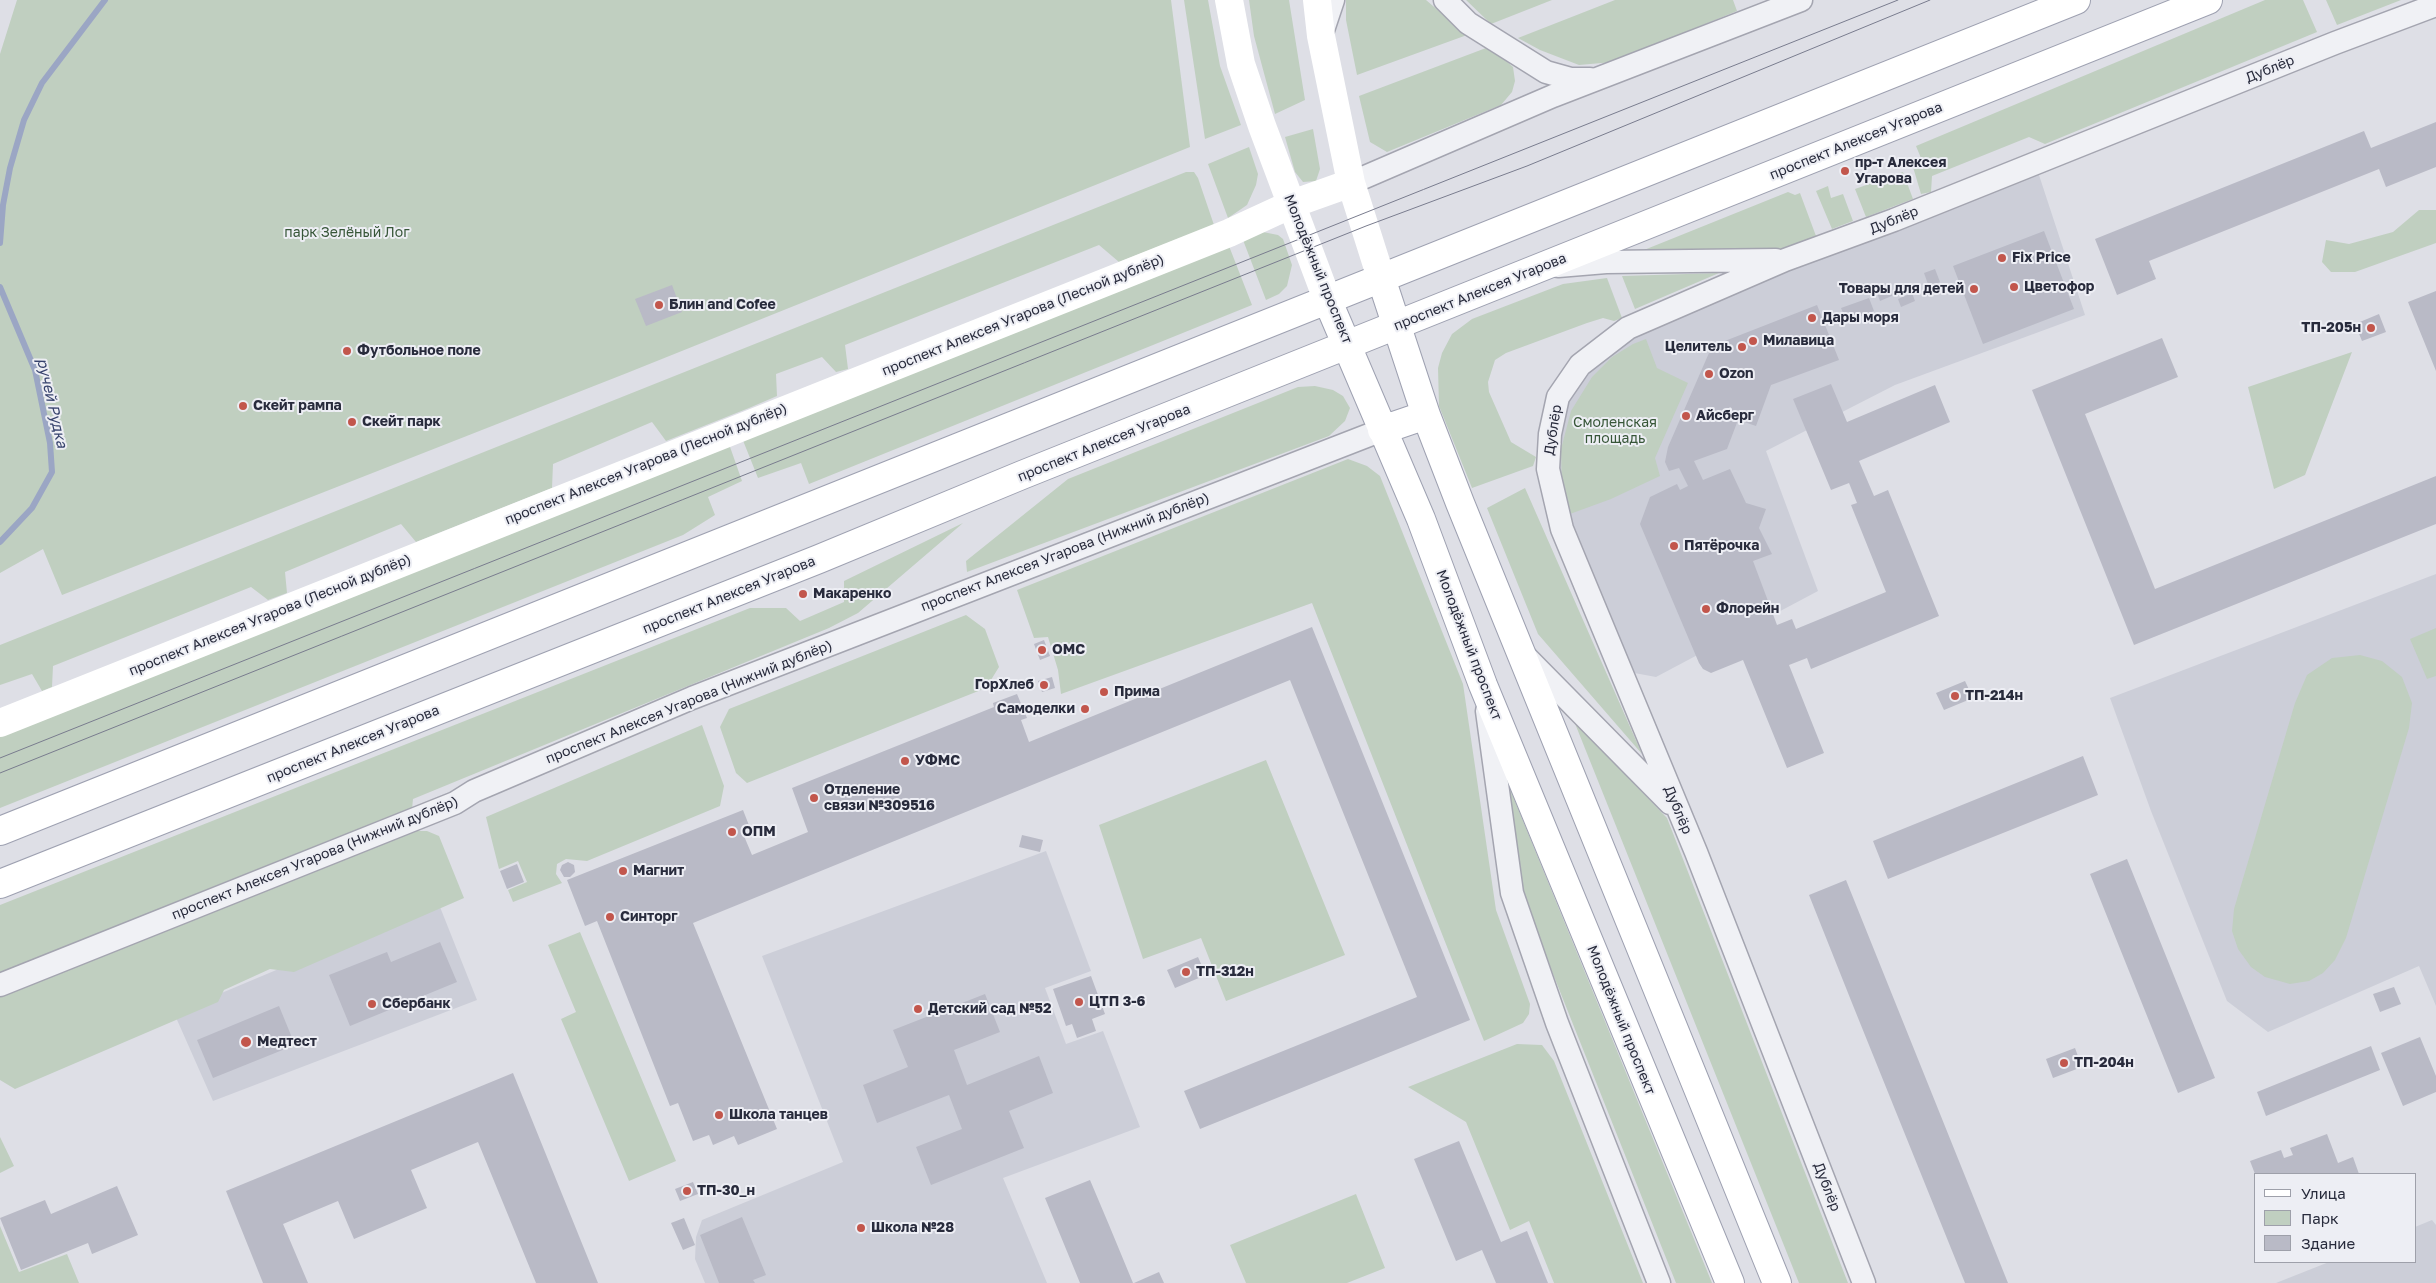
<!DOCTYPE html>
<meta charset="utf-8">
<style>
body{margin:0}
#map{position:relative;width:2436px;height:1283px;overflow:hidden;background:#dedfe6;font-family:"Golos Text",sans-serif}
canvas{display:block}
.legend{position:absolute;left:2254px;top:1173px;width:162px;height:90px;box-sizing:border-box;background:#edeef4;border:1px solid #9ea0aa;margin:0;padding:6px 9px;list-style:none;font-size:15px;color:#282b3c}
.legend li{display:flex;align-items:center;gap:10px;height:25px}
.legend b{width:25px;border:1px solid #9ea0aa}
</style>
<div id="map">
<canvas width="2436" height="1283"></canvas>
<ul class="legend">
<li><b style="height:6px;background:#fff"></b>Улица</li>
<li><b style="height:14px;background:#c0cfc0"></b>Парк</li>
<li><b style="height:14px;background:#b9bac6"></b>Здание</li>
</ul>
</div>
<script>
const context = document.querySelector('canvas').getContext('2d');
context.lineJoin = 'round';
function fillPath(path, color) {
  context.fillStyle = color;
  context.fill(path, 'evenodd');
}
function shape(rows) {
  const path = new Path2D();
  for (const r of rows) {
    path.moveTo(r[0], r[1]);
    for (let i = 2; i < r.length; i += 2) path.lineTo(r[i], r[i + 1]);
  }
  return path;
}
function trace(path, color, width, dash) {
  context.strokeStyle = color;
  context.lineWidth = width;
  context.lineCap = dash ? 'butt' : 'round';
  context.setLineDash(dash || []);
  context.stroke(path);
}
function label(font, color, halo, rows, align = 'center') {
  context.font = font + ' "Golos Text",sans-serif';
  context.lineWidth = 4;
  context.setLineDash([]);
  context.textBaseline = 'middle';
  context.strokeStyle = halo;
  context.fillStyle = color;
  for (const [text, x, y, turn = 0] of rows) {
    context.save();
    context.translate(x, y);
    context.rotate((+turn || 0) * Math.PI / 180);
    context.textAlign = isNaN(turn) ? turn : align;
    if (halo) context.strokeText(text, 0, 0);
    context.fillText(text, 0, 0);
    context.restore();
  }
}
fillPath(shape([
 [2038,172,2085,315,1895,385,1766,451,1818,591,1656,677,1629,672,1562,513,1554,458,1566,404,1605,353,1701,306],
 [2436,574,2436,1006,2419,966,2268,1032,2227,1001,2151,811,2110,698],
 [1046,851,1091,971,1045,988,1066,1044,1103,1031,1140,1127,1003,1178,1047,1283,705,1283,695,1259,696,1237,702,1220,843,1162,762,956],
 [438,902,477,1000,213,1101,174,1013],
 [2432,1220,2436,1225,2436,1283,2276,1283,2329,1262,2415,1262,2415,1227]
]), '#ccced8');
fillPath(shape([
 [17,0,1171,0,1190,147,627,373,62,595,43,549,0,573,0,54],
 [1184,0,1208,0,1220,66,1241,125,1205,139],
 [1249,0,1289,0,1305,100,1275,114,1254,36],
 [1346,0,1426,0,1467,35,1357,75,1346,20],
 [1466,0,1552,0,1491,24],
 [1615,0,1733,0,1737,11,1613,62,1579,65,1540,50,1518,38],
 [2265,0,2303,0,2317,32,2045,144,2029,137,1932,176,1931,192,1921,194,1913,167,1923,163,1916,146],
 [2326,0,2401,0,2337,25],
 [1486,48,1503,58,1513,67,1515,81,1512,92,1501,105,1387,152,1370,142,1359,96],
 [1313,129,1320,169,1316,181,1303,182,1295,172,1285,137],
 [1249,147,1258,174,1256,185,1247,205,1228,218,1208,164],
 [1186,172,1194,172,1198,178,1214,225,1119,262,1099,245,845,345,848,369,836,372,822,357,776,374,777,396,749,408,666,441,652,422,553,464,552,488,416,542,401,524,285,572,287,593,268,600,251,587,53,666,52,687,42,691,32,674,0,685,0,645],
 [1903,172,1913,199,1866,217,1855,189],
 [1828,186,1831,198,1843,194,1853,221,1832,229,1816,191],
 [1788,192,1795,195,1800,193,1816,236,1782,249,1644,250],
 [2419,210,2436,210,2436,243,2355,272,2331,272,2322,262,2326,240,2349,244,2393,232],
 [1263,232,1278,235,1283,239,1292,265,1287,286,1279,294,1266,300,1243,240],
 [1229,246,1252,305,809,484,801,463,758,478,742,438],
 [1719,273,1635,309,1622,276],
 [1607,278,1622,318,1614,321,1603,318,1587,323,1506,353,1495,360,1488,382,1489,392,1511,442,1536,457,1533,466,1472,488,1439,406,1438,368,1442,353,1452,334,1472,319,1563,284],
 [1646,339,1657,368,1688,383,1655,458,1660,476,1611,499,1570,514,1562,496,1561,449,1571,411,1592,377,1612,357,1633,344],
 [2352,352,2305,475,2274,489,2248,387],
 [1315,386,1333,390,1343,396,1350,408,1345,421,1329,436,967,572,966,561,1068,479,1298,387],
 [729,444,742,481,708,497,715,515,683,535,0,808,0,737],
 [1348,459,1367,466,1380,476,1463,684,1496,910,1530,1004,1529,1014,1523,1023,1484,1041,1312,603,1061,694,1058,670,1048,637,1034,638,1017,590],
 [1525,488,1642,754,1538,634,1487,508],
 [963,523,858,613,829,628,413,799,412,809,0,974,0,905,750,608,786,608,800,621,844,602,844,581],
 [966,615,985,629,999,667,986,688,747,783,736,773,720,727,729,709],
 [2436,628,2436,676,2427,679,2410,639],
 [2360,655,2382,661,2402,677,2412,703,2409,728,2346,938,2335,960,2323,973,2309,981,2290,984,2265,977,2251,967,2238,949,2232,931,2234,909,2295,703,2307,675,2332,658],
 [1574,721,1667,818,1848,1283,1799,1283],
 [702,725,724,786,720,806,587,861,566,859,557,864,556,874,562,883,513,902,508,890,527,882,518,861,499,869,486,817],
 [1266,760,1345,955,1226,1001,1201,938,1143,959,1099,825],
 [1501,767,1712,1283,1676,1283,1520,891],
 [410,831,427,831,439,836,464,898,294,972,270,969,224,990,218,1002,15,1089,0,1080,0,996],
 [580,932,676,1161,629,1181,561,1019,576,1012,548,945],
 [1517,1044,1542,1045,1554,1061,1643,1283,1554,1283,1529,1221,1510,1230,1466,1122,1408,1087],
 [0,1137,14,1166,0,1173],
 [1356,1194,1385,1268,1347,1283,1246,1283,1230,1245],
 [0,1226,19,1272,67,1254,79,1283,0,1283]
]), '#c0cfc0');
trace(shape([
 [0,243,3,205,10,168,24,120,42,83,105,0],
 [0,287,35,370,50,443,52,472,32,508,0,542]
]), '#9ba6c4', 6);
fillPath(shape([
 [2436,122,2436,167,2386,187,2379,169,2149,261,2156,279,2117,295,2095,239,2364,131,2371,148],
 [2044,231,2074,309,1983,344,1953,266],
 [1935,269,1940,282,1929,287,1924,273],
 [672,285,682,312,646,326,635,299],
 [1891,287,1894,295,1880,301,1877,293],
 [2436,291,2436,371,2408,302],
 [1912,293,1915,301,1901,307,1898,299],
 [1869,298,1874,311,1847,322,1841,308],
 [1817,305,1839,360,1771,385,1756,426,1738,420,1727,449,1694,461,1703,480,1730,469,1746,503,1766,509,1759,528,1772,554,1753,561,1777,625,1792,619,1796,629,1886,592,1851,505,1857,503,1849,483,1831,490,1793,399,1831,384,1847,422,1935,385,1950,422,1859,461,1874,496,1888,490,1939,616,1811,669,1807,658,1789,665,1824,753,1787,768,1743,660,1711,673,1703,669,1699,663,1640,524,1650,497,1677,484,1680,490,1688,486,1679,468,1669,471,1665,462,1668,447,1712,346],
 [2379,314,2386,332,2362,341,2355,324],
 [2162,338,2178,377,2085,414,2155,589,2436,476,2436,524,2134,645,2032,390],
 [1312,627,1470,1020,1200,1129,1184,1091,1417,997,1290,680,693,923,777,1129,738,1145,734,1136,713,1145,709,1135,693,1141,678,1103,670,1106,597,921,585,926,567,880,743,810,752,833,744,836,752,855,808,832,792,788,994,707,993,703,1017,694,1027,718,1021,720,1029,742],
 [1044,640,1050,656,1040,660,1034,644],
 [1052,677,1055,688,1042,692,1038,681],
 [1965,681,1973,698,1944,710,1936,693],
 [2083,756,2098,795,1888,879,1873,841],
 [1022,835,1043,840,1040,852,1019,847],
 [2127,859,2215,1078,2178,1093,2090,874],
 [568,862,574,865,575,872,570,877,564,877,560,870,562,865],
 [517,864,524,882,507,889,500,871],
 [1846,880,2008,1283,1965,1283,1852,1003,1809,895],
 [440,942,457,982,350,1026,329,975,387,952,391,962],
 [1198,957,1206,975,1175,988,1167,970],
 [1091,976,1105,1014,1092,1019,1096,1031,1077,1038,1072,1024,1066,1026,1053,989],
 [2394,987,2401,1004,2380,1012,2373,994],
 [985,994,1000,1032,954,1050,967,1085,1039,1056,1053,1093,1009,1111,1024,1148,931,1185,916,1147,962,1129,949,1095,877,1123,863,1085,908,1067,893,1030],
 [279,1006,295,1045,213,1078,197,1040],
 [2420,1037,2436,1076,2436,1092,2403,1106,2381,1053],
 [2371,1046,2380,1070,2266,1116,2257,1092],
 [2075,1048,2082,1067,2053,1078,2046,1059],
 [513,1073,598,1283,536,1283,478,1142,411,1170,427,1208,354,1239,338,1201,283,1224,308,1283,263,1283,226,1191],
 [2327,1134,2338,1163,2353,1157,2359,1174,2255,1174,2250,1161,2281,1150,2284,1158,2293,1155,2290,1148],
 [1459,1141,1501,1242,1527,1231,1548,1283,1496,1283,1482,1250,1456,1261,1414,1159],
 [1090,1180,1109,1225,1133,1283,1080,1283,1045,1198],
 [693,1182,698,1194,680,1201,675,1189],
 [117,1186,138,1235,92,1254,88,1243,21,1270,0,1218,45,1200,51,1214],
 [742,1217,766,1275,753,1280,755,1283,719,1283,700,1235],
 [684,1218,695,1245,683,1250,671,1223],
 [1159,1272,1164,1283,1134,1283]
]), '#b9bac6');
const street = shape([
 [1445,0,1468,23,1546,72,1571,79,1590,79],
 [1322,33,1333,0],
 [1351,183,1553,96,1801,0],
 [1558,266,1606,262,1776,260],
 [1524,655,1670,803],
 [1487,711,1512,893,1557,1023,1659,1283],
 [0,985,455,803,474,791,692,698,1382,430],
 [1864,1283,1696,852,1562,529,1548,469,1550,434,1558,397,1580,365,1628,328,1785,260,1894,220,2335,43,2436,5]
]);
const primary = shape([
 [1381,278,1426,415,1460,503,1777,1283],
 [1327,299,1421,519,1483,685,1730,1283],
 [1382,430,1426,415],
 [0,831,2076,0],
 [0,884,819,559,1022,475,2208,0]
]);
trace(street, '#a4a5b0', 25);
trace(primary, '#9ea1b1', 30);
trace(street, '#f0f1f5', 22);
trace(shape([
 [1229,0,1241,64,1262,126,1327,299],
 [1317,0,1321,36,1351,183,1381,278],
 [0,723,1229,233,1292,204,1351,183]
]), '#fff', 28);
trace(primary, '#fff', 28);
trace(shape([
 [0,758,1898,0],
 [0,773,1366,226,1527,166,1930,0]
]), '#797c8e', 1);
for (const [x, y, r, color] of [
 [1845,171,5,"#c2564c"],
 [2002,258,5,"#c2564c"],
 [2014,287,5,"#c2564c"],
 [1974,289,5,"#c2564c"],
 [659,305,5,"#c2564c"],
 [1812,318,5,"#c2564c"],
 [2371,328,5,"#c2564c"],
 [1753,341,5,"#c2564c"],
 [1742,347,5,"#c2564c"],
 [347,351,5,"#c2564c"],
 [1709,374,5,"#c2564c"],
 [243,406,5,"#c2564c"],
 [1686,416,5,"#c2564c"],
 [352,422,5,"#c2564c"],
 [1674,546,5,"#c2564c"],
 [803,594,5,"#c2564c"],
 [1706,609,5,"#c2564c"],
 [1042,650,5,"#c2564c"],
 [1044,685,5,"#c2564c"],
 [1104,692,5,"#c2564c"],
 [1955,696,5,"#c2564c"],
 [1085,709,5,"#c2564c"],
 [905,761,5,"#c2564c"],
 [814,798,5,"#c2564c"],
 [732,832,5,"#c2564c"],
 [623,871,5,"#c2564c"],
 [610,917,5,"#c2564c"],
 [1186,972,5,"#c2564c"],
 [1079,1002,5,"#c2564c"],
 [372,1004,5,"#c2564c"],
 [918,1009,5,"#c2564c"],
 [246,1042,6,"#c2564c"],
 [2064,1063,5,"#c2564c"],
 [719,1115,5,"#c2564c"],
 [687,1191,5,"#c2564c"],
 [861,1228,5,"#c2564c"]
]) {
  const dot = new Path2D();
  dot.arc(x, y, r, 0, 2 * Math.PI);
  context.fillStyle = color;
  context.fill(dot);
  trace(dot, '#edeef4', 2);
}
label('14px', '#282b3c', '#edeef4', [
 ["Дублёр",2270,69,-22],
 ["проспект Алексея Угарова",1856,141,-22],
 ["Дублёр",1894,220,-22],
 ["Молодёжный проспект",1318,269,68],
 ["проспект Алексея Угарова",1480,292,-22],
 ["проспект Алексея Угарова (Лесной дублёр)",1023,315,-22],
 ["Дублёр",1553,430,-81],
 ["проспект Алексея Угарова",1104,443,-22],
 ["проспект Алексея Угарова (Лесной дублёр)",646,464,-22],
 ["проспект Алексея Угарова (Нижний дублёр)",1065,552,-21],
 ["проспект Алексея Угарова",729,595,-22],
 ["проспект Алексея Угарова (Лесной дублёр)",270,615,-22],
 ["Молодёжный проспект",1469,645,69],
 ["проспект Алексея Угарова (Нижний дублёр)",689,702,-22],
 ["проспект Алексея Угарова",353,744,-22],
 ["Дублёр",1678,810,67],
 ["проспект Алексея Угарова (Нижний дублёр)",315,858,-22],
 ["Молодёжный проспект",1621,1020,68],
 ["Дублёр",1827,1187,69]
]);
label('bold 14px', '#282b3c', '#edeef4', [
 ["пр-т Алексея",1855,163],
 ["Угарова",1855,179],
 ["Fix Price",2012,258],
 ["Цветофор",2024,287],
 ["Товары для детей",1964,289,"right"],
 ["Блин and Cofee",669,305],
 ["Дары моря",1822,318],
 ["ТП-205н",2361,328,"right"],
 ["Милавица",1763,341],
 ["Целитель",1732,347,"right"],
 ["Футбольное поле",357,351],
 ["Ozon",1719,374],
 ["Скейт рампа",253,406],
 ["Айсберг",1696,416],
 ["Скейт парк",362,422],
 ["Пятёрочка",1684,546],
 ["Макаренко",813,594],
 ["Флорейн",1716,609],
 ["ОМС",1052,650],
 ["ГорХлеб",1034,685,"right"],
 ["Прима",1114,692],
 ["ТП-214н",1965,696],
 ["Самоделки",1075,709,"right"],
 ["УФМС",915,761],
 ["Отделение",824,790],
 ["связи №309516",824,806],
 ["ОПМ",742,832],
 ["Магнит",633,871],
 ["Синторг",620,917],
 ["ТП-312н",1196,972],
 ["ЦТП 3-6",1089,1002],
 ["Сбербанк",382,1004],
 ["Детский сад №52",928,1009],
 ["Медтест",257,1042],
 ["ТП-204н",2074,1063],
 ["Школа танцев",729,1115],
 ["ТП-30_н",697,1191],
 ["Школа №28",871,1228]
], 'left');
label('14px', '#375638', '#edeef4', [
 ["парк Зелёный Лог",347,233],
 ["Смоленская",1615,423],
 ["площадь",1615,439]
]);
label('italic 15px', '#36426c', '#edeef4', [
 ["ручей Рудка",52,403,77]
]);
</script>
